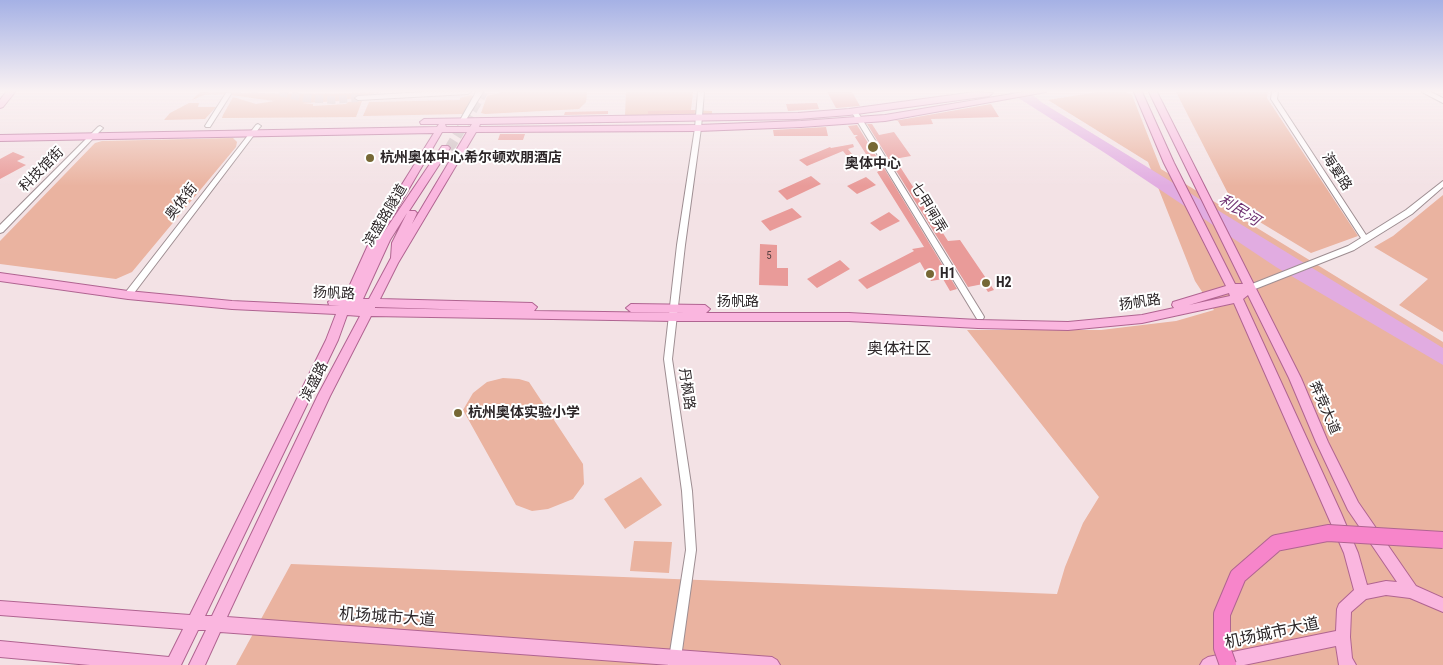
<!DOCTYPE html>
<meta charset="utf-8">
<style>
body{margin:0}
canvas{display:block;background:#f3e2e5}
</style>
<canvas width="1443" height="665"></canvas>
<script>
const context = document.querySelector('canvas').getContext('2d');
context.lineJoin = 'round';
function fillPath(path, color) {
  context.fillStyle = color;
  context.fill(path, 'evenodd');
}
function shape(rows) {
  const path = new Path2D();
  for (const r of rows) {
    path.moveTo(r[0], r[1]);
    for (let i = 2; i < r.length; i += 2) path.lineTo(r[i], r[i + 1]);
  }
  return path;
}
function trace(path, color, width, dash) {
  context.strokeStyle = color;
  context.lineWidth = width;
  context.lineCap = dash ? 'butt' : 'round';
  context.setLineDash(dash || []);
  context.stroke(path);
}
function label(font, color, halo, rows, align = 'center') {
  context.font = font + ' "Roboto Condensed","Noto Sans SC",sans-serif';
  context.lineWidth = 4;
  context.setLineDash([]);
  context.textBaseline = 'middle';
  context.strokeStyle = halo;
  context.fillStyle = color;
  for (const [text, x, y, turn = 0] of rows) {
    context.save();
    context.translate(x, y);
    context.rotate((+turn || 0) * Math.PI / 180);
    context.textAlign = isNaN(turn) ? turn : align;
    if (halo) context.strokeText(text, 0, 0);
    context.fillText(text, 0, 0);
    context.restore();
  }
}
fillPath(shape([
 [200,92,321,94,381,92,340,101,302,103,313,104,313,106,346,104,348,102,362,101,356,117,225,118,222,118,223,115,233,97,256,104,274,101,223,94,204,95,192,100],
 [503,92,587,92,587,95,586,102,579,109,485,114,481,113,487,96],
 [626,92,693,92,691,110,712,111,712,115,625,116],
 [1098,92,1126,92,1132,95,1161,169,1443,342,1443,665,236,665,291,564,1057,594,1065,567,1083,523,1099,497,967,330,1101,330,1176,321,1214,310,1195,281,1148,162,1048,100],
 [1176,92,1268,92,1267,98,1358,236,1311,253,1235,207],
 [471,95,475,97,464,114,363,116,369,102,460,100,460,98],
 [189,103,199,103,198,107,216,107,205,119,164,120,170,113],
 [233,138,237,142,236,147,132,272,116,279,0,264,0,241,95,143,102,141],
 [1443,195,1443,332,1399,305,1428,279,1374,247,1393,236],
 [503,378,519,379,529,382,583,464,584,484,573,499,548,509,532,511,516,505,463,410,473,393,487,382],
 [641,477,662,505,625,529,604,499],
 [634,541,672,542,669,573,630,571]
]), '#eab3a0');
fillPath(shape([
 [1009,92,1030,92,1041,102,1443,348,1443,365,1276,267,1105,153]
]), '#e1ace1');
fillPath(shape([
 [827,92,852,92,860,106,836,108],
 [812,103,817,103,819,109,788,111,786,104],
 [991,104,999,117,931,119,933,124,901,126,898,121,894,121],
 [691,110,695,110,694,113,648,114,648,111],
 [608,111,608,114,564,115,565,112],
 [867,124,872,124,879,135,894,132,911,156,894,159,895,160,890,161],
 [857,125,881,164,873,165,855,137,858,135,854,135,848,126],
 [826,127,828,136,774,136,773,130],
 [500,134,525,134,523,140,498,140],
 [853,144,854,147,848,149,863,168,857,169,843,151,807,166,799,160,830,147,831,148],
 [13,152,25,157,17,161,26,165,0,179,0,159],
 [897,162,948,241,960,240,994,290,988,292,983,284,968,287,892,164],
 [884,168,957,289,950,291,943,279,931,281,920,262,867,289,858,280,914,251,912,249,924,247,877,172],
 [811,176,821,184,787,200,778,191],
 [866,177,876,185,857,194,847,186],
 [792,208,802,217,770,231,761,221],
 [889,212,900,221,880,231,870,223],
 [760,244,777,245,777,268,788,268,788,286,759,285],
 [840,260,850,269,817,288,807,279]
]), '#e99b99');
trace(shape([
 [280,92,304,98,333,100,358,98]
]), '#cbbcbf', 8, [8, 4]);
trace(shape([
 [449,149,483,92]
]), '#cbbcbf', 10, [10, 5]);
const minor = shape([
 [424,92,471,92,468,94,358,100,355,98,358,96,424,92],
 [476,92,483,92,464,123,460,123,459,122,476,92],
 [698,92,704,92,701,128,685,245,672,359,692,491,696,550,680,665,668,665,686,550,682,491,664,359,677,245,695,128,698,92],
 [1272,92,1278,92,1277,99,1366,235,1406,210,1443,181,1443,187,1412,214,1354,250,1250,291,1247,290,1246,288,1247,286,1348,246,1361,238,1271,99,1272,92],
 [1422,92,1431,92,1443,98,1443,103,1422,92],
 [226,93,230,92,231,94,210,127,206,127,205,126,226,93],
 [854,109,857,111,983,315,984,317,983,319,977,319,851,111,854,109],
 [258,124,261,126,260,127,131,297,125,297,124,295,125,293,256,125,258,124],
 [100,126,103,128,102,129,3,232,0,233,0,225,98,127,100,126]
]);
const major = shape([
 [6,92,15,92,3,107,0,108,0,100,6,92],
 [975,92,993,93,989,96,849,115,798,119,480,124,479,127,698,125,801,121,885,115,1024,92,1046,92,885,121,801,127,698,131,476,132,398,263,380,299,532,303,537,307,534,311,673,313,685,313,631,312,626,308,631,304,705,305,710,309,706,313,849,313,978,320,1068,322,1142,315,1174,308,1172,305,1173,302,1226,286,1164,163,1134,92,1142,92,1174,163,1235,284,1243,284,1149,92,1157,92,1301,378,1328,442,1358,502,1416,586,1443,598,1443,612,1410,598,1386,595,1366,599,1351,612,1350,637,1352,658,1356,665,1339,665,1336,646,1244,665,1200,665,1203,660,1208,657,1336,631,1337,609,1339,604,1354,590,1344,553,1234,303,1142,323,1068,330,978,328,849,321,673,321,371,316,330,396,227,617,772,657,777,660,780,665,670,665,220,632,205,665,189,665,206,630,198,630,181,665,90,665,0,657,0,641,169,657,183,629,0,615,0,601,190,615,326,340,336,314,232,309,128,299,0,281,0,273,128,291,232,301,340,306,329,305,328,302,333,298,344,298,378,223,434,133,0,141,0,135,437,127,439,124,421,124,420,122,424,119,798,113,849,109,975,92],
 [445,124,472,124,470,127,446,127,445,124],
 [442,132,467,132,412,224,417,213,415,211,409,211,450,148,448,146,442,146,382,235,442,132],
 [407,213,392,243,391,258,369,299,363,299,390,240,407,213],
 [1229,293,1230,296,1189,305,1229,293],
 [1248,295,1289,378,1316,442,1348,510,1397,582,1386,581,1367,585,1358,553,1341,513,1243,299,1248,295],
 [375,307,473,310,375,308,375,307],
 [347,315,360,316,318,395,212,616,205,616,338,340,347,315]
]);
trace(minor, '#9e8e92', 2);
trace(major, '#b06491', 2);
fillPath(minor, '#fff');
fillPath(major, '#fab6df');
const highwayBridge = shape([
 [1228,665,1222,648,1222,614,1238,576,1276,543,1328,533,1443,540]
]);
trace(highwayBridge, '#b06491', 18, []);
trace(highwayBridge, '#f785ca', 16);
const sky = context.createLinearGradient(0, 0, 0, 186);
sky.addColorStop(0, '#a5b1e5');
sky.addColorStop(0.49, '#faf2f3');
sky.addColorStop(1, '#faf2f300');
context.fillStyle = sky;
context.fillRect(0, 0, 1443, 186);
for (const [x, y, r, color] of [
 [873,147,6,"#766835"],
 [370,158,5,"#766835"],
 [930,274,5,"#766835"],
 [986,283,5,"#766835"],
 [458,413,5,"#766835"]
]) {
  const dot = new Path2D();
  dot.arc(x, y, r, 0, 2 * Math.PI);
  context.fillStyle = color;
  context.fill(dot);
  trace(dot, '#fff', 2);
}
label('11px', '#5b4344', null, [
 ["5",769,256]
]);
label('bold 14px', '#2c2628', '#fff', [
 ["杭州奥体中心希尔顿欢朋酒店",380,158],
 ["奥体中心",873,164,"center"],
 ["H1",940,274],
 ["H2",996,283],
 ["杭州奥体实验小学",468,413]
], 'left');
label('14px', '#2c2628', '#fff', [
 ["科技馆街",42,170,-45],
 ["海宴路",1336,172,57],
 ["奥体街",182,202,-52],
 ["七甲闸弄",928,208,59],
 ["滨盛路隧道",386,216,-59],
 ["扬帆路",334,294,3],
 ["扬帆路",738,302],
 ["扬帆路",1140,303,-8],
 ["滨盛路",315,382,-63],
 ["丹枫路",686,389,82],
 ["奔竞大道",1324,408,67]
]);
label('italic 15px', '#6f3171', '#fff', [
 ["利民河",1239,211,32]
]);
label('16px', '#2c2628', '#fff', [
 ["奥体社区",899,350]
]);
label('16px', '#2c2628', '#fff', [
 ["机场城市大道",387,618,4],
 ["机场城市大道",1272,634,-12]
]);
</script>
